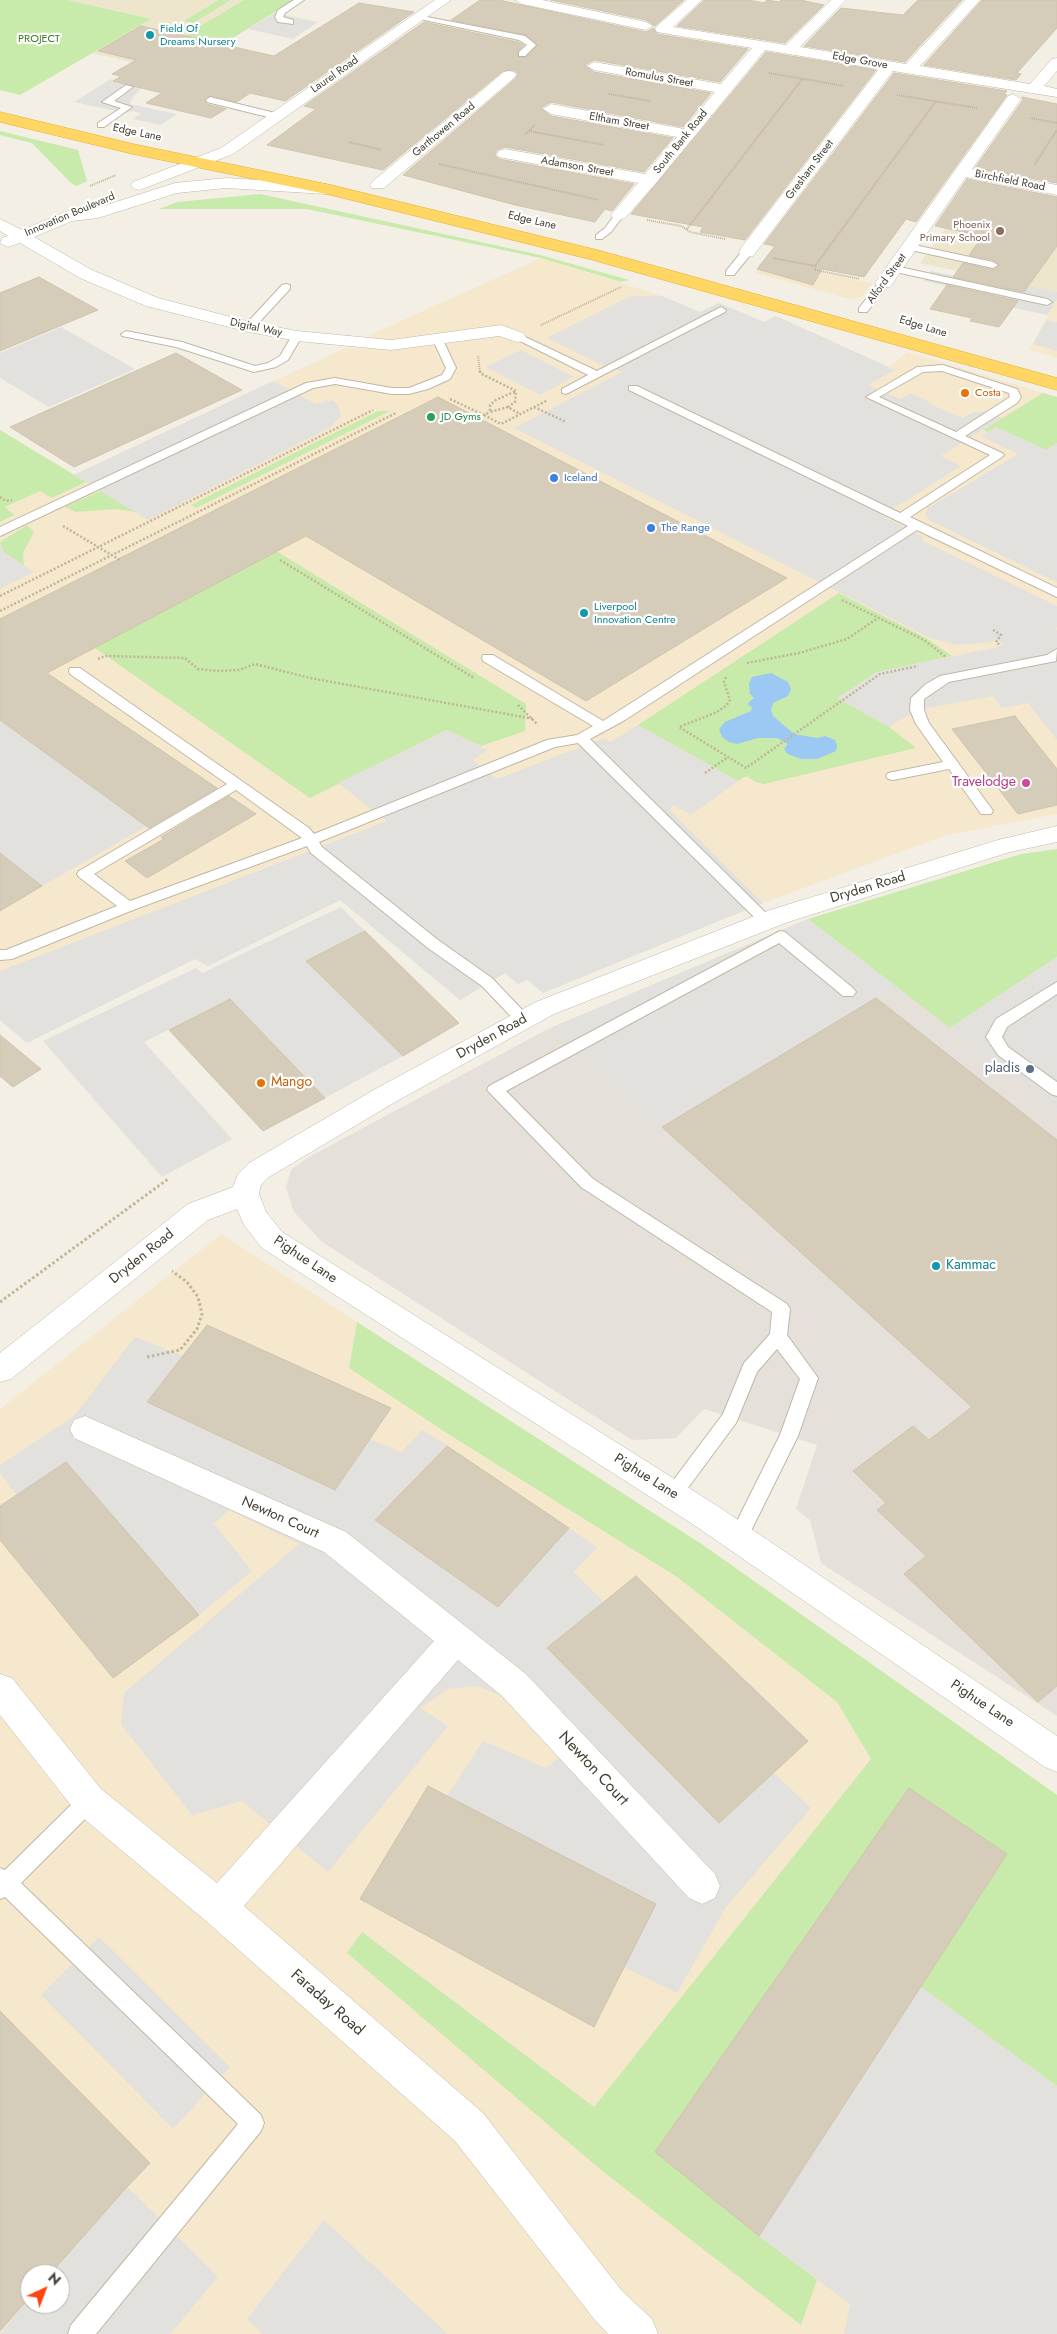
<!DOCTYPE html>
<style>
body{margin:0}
#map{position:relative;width:1057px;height:2334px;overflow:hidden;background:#f3efe4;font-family:Jost,sans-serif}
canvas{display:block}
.north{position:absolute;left:20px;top:2264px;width:50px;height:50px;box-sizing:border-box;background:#fff;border:1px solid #b5b3ae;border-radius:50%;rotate:43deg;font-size:14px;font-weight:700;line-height:20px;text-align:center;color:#454034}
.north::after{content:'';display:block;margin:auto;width:18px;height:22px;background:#ff440f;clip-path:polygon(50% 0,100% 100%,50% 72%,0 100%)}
</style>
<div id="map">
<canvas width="1057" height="2334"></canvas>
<div class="north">N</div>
</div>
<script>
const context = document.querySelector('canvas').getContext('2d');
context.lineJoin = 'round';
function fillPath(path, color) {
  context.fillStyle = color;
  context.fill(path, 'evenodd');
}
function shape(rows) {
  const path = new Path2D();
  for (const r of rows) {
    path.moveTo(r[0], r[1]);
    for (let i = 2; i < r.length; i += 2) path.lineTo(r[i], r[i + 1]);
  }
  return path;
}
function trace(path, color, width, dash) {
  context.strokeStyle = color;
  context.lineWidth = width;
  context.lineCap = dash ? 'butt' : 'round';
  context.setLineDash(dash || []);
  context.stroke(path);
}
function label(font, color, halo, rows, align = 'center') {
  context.font = font + ' Jost,sans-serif';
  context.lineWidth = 4.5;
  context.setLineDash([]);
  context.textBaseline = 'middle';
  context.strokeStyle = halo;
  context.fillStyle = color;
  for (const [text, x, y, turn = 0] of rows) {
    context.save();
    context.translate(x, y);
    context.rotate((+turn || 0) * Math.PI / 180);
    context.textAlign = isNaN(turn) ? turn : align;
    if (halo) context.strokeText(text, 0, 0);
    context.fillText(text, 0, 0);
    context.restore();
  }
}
fillPath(shape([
 [766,257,808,265,813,271,872,283,862,297,850,299,755,273],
 [541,258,662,296,700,312,719,303,764,322,776,316,889,367,907,352,1057,397,1057,814,944,836,763,903,543,993,527,980,518,984,505,973,460,1000,340,900,208,966,195,959,27,1043,0,1020,0,507,4,507,345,348,364,349,372,334],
 [1057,299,1057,358,1029,350],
 [221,1234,357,1322,350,1368,448,1434,677,1577,838,1702,871,1759,909,1788,1007,1854,1057,1905,1057,2334,0,2334,0,1409],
 [30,2274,60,2274,60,2304,30,2304]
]), '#f6e8cd');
fillPath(shape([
 [808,919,1057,1110,1057,1716,821,1563,810,1520,796,1509,817,1445,704,1409,676,1438,632,1440,322,1242,294,1212,286,1187,291,1170,307,1158,548,1029]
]), '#e5e0d9');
fillPath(shape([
 [68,0,294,0,223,44,180,35,135,63,92,53,150,19],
 [978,183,1057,199,1057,292,920,263]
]), '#ede6cd');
fillPath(shape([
 [0,0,68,0,151,19,20,95,0,90],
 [219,0,231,0,193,23,184,21],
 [244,0,294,0,223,44,184,36],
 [0,131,78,150,87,181,76,186,70,182,32,143,0,135],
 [260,194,540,255,629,280,621,282,541,258,307,209,159,209,178,202],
 [1043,393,1057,397,1057,443,1046,450,996,427,988,432,983,430],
 [378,411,390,411,196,508,191,505],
 [0,430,86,482,52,498,40,491,5,507,14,515,0,522],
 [101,491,135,512,116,509,76,512,64,507],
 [27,525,34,532,23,553,24,566,3,552,0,542],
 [276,551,526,704,525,731,481,746,447,730,310,798,95,648],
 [839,593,926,638,952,656,877,672,838,698,889,727,916,748,764,784,756,782,746,776,738,781,638,725],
 [1057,849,1057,957,950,1028,808,919,1021,854],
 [357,1322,703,1545,1057,1795,1057,2086,921,1987,1007,1854,909,1788,655,2152,759,2236,817,2280,801,2325,601,2170,347,1953,362,1932,594,2107,871,1759,837,1702,677,1577,448,1434,349,1368]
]), '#c8eaaa');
fillPath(shape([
 [274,13,318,22,293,39,248,29],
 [111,79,142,88,132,98,130,104,177,114,161,125,133,119,141,113,132,111,125,113,74,102],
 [931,271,960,277,963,272,1057,292,1057,299,1048,315,985,302,989,295,924,281],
 [631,296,662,296,700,312,719,303,764,322,776,316,895,370,868,385,900,399,911,393,930,402,928,403,962,418,973,412,986,412,1001,418,941,456,961,466,882,516,924,537,921,540,1057,606,1057,627,1054,629,1057,630,1057,740,1028,703,1002,708,993,696,928,708,902,718,889,727,837,698,877,672,998,647,1003,643,996,639,992,642,957,645,930,638,514,428,622,372,600,364,547,338],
 [1047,320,1057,322,1057,351,1033,344],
 [61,327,135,369,49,407,0,378,0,353],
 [521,350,574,377,540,395,486,367],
 [273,381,316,404,333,400,339,407,341,416,329,428,148,520,74,475],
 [996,427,1046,450,1057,443,1057,582,931,521,925,515,928,508,1018,454,981,436],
 [0,544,4,552,34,572,0,589],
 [0,720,147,826,42,886,0,853],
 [638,725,738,781,691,815,673,805,670,810,763,903,543,993,527,980,518,984,505,973,460,1000,340,900,208,966,195,959,27,1043,0,1020,0,971,387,821,338,783,447,730,488,750,473,760,497,779,604,738,611,742],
 [341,907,365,931,306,961,403,1056,325,1098,229,999,144,1042,232,1139,162,1177,43,1041,196,968,202,973],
 [808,919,897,987,662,1127,548,1029],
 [1057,957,1057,1110,950,1028],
 [135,1337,183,1356,147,1402,334,1490,370,1439,401,1452,422,1430,447,1445,375,1520,498,1606,569,1528,597,1547,574,1572,604,1602,547,1649,718,1823,774,1773,811,1808,726,1907,677,1993,624,1967,656,1904,447,1796,483,1741,546,1768,560,1757,500,1695,477,1686,448,1689,420,1708,448,1726,328,1872,242,1801,192,1815,121,1724,124,1693,299,1544,229,1510,214,1524,252,1571,199,1615,66,1463,17,1495,0,1473,0,1465,74,1416],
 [99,1937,230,2067,173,2129,41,1995],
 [921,1987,1057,2086,1057,2334,844,2334,850,2304,759,2236],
 [127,2187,218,2277,170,2334,0,2334,30,2297,30,2304,60,2304,60,2274,50,2274],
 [324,2220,448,2334,263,2334,247,2319]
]), '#e3e1dd');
fillPath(shape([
 [771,673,788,682,791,689,788,696,773,703,771,710,773,716,794,734,817,738,825,736,835,740,837,745,836,751,817,759,801,759,788,754,784,749,788,744,777,738,758,738,737,744,729,742,722,737,719,729,725,722,751,711,752,707,748,705,749,702,754,698,750,694,749,684,752,677]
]), '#9cc9f3');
const building = shape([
 [480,0,499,0,646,32,654,28,657,34,748,49,720,82,594,60,585,65,594,72,711,93,683,127,551,102,541,108,551,116,673,138,644,172,505,147,497,150,495,155,499,159,634,184,612,211,605,209,595,222,515,205,403,175,515,79,518,74,514,70,503,71,383,170,267,145,316,109,304,106,424,22,518,42,524,45,518,51,518,57,526,57,538,45,526,35,451,20,480,0],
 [551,0,684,0,655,26,646,20,551,0],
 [704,0,749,0,764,3,767,0,779,2,781,0,800,0,824,5,785,43,677,26,704,0],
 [918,0,962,0,905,62,804,46,841,8,903,15,918,0],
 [982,0,1057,0,1057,28,1017,73,1021,74,1016,80,924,65,982,0],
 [359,3,414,12,285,101,250,93,237,102,209,96,204,100,207,104,226,109,211,118,146,103,162,93,113,81,121,76,112,74,136,60,98,51,141,26,274,56,359,3],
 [766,52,876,70,745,240,700,232,703,227,631,214,766,52],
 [894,73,1007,91,1004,94,1007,95,916,222,906,219,864,277,822,269,813,285,757,269,775,246,764,244,894,73],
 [1022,97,1057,104,1057,183,975,168,1023,100,1022,97],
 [967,179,1057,197,1057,246,1024,292,953,277,963,263,993,270,1000,266,993,260,969,255,983,236,935,226,967,179],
 [39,277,98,310,0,351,0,293,39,277],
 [947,285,1018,301,999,327,970,321,972,318,930,309,947,285],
 [176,353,242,390,74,467,10,427,176,353],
 [438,397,787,578,586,701,306,536,47,673,217,788,149,828,0,720,0,619,438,397],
 [1015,716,1057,769,1057,805,1018,814,952,729,1015,716],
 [229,796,256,814,147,878,125,861,164,839,161,837,229,796],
 [0,853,42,886,0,911,0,853],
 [365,931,459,1023,403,1056,306,961,365,931],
 [876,998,1057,1140,1057,1686,1038,1702,904,1574,926,1556,877,1510,886,1503,853,1471,913,1426,929,1440,972,1407,662,1127,876,998],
 [230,999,325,1098,263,1131,169,1030,230,999],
 [0,1035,41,1069,13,1087,0,1076,0,1035],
 [207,1325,391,1408,335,1490,147,1402,207,1325],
 [447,1446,569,1528,498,1607,375,1520,447,1446],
 [66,1462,199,1615,113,1678,0,1540,0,1506,66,1462],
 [636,1576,808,1741,719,1823,547,1648,636,1576],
 [428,1786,656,1904,594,2027,360,1899,428,1786],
 [909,1788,1007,1854,759,2236,655,2152,909,1788],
 [0,2011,150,2163,127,2187,50,2274,30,2274,30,2297,0,2331,0,2011]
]);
fillPath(building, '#d5ccb9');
trace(building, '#d0c5ac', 1);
const lane = shape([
 [294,0,304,0,285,13,283,17,293,20,293,24,278,22,275,17,278,10,294,0],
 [417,15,525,36,536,45,525,56,519,56,519,52,527,45,519,40,420,19,416,17,417,15],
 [126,85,133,87,114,101,132,107,104,127,98,127,98,123,121,108,102,102,126,85],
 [210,97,279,114,281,116,276,119,207,102,206,100,210,97],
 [619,212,624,215,611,232,602,239,596,239,596,235,605,228,616,213,619,212],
 [910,244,993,262,998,265,993,268,906,249,906,245,910,244],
 [747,249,752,252,751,254,734,275,726,275,726,271,743,250,747,249],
 [895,266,1047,299,1052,302,1047,305,891,271,890,269,895,266],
 [884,280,888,281,888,285,867,312,859,312,859,308,880,281,884,280],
 [286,284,290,285,290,289,253,329,245,329,245,325,282,285,286,284],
 [721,307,726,310,725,312,566,394,562,393,562,389,588,375,512,337,517,334,521,335,597,371,721,307],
 [126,331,182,342,255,366,268,363,280,356,293,334,301,334,302,336,288,360,276,367,254,372,176,347,122,336,121,334,126,331],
 [438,337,443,340,456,368,450,379,428,389,409,394,392,394,335,384,313,388,0,536,0,527,306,383,335,378,392,388,409,388,442,375,446,368,433,340,438,337],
 [943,365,1017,389,1021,397,1017,403,965,436,1002,453,1004,455,1002,457,910,517,1057,588,1057,597,917,530,625,720,590,739,771,918,773,921,771,924,761,924,578,743,555,747,319,842,322,847,438,940,492,978,528,1016,531,1020,528,1024,518,1024,482,986,428,948,311,853,307,846,133,910,12,959,0,960,0,950,6,950,117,906,79,877,77,874,79,871,227,784,70,674,69,671,70,668,80,668,309,828,314,834,547,740,577,735,593,726,483,661,482,658,483,655,493,655,603,721,908,526,629,390,629,386,637,386,900,513,990,455,866,397,917,367,943,365],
 [942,371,1009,393,1010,397,956,432,879,397,923,372,942,371],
 [236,790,302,838,130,901,94,874,236,790],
 [1057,649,1056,661,949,682,924,699,924,710,929,723,991,808,993,811,991,814,981,814,949,769,893,780,888,779,886,776,888,773,943,762,916,724,910,710,911,698,926,684,940,676,1047,655,1057,649],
 [780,931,785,932,853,988,856,992,853,996,843,996,779,943,506,1091,593,1179,787,1304,790,1309,787,1335,818,1378,798,1436,745,1543,738,1545,731,1543,729,1537,780,1435,800,1379,777,1349,757,1372,736,1423,679,1500,672,1502,665,1500,663,1494,723,1414,744,1363,770,1334,772,1312,581,1187,487,1090,489,1086,780,931],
 [1057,982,1057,994,1007,1027,1002,1037,1008,1047,1057,1082,1057,1096,1051,1094,998,1055,986,1037,996,1019,1057,982],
 [89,1791,96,1794,99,1801,96,1808,21,1883,261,2115,264,2123,261,2131,96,2334,68,2334,71,2325,238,2124,5,1897,0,1899,0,1868,5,1870,82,1794,89,1791]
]);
const street = shape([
 [435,0,451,0,233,154,145,188,139,190,133,188,131,185,133,182,221,148,435,0],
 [515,0,542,0,646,22,653,26,646,30,522,4,515,0],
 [687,0,702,0,673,27,786,45,831,0,846,0,800,47,906,64,965,0,980,0,920,66,1030,84,1052,59,1057,58,1057,71,1044,86,1057,89,1057,97,893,71,753,256,747,257,741,256,739,252,741,248,879,69,765,50,656,183,625,218,619,220,613,218,611,215,638,183,499,157,497,154,499,151,505,149,645,174,677,137,551,114,543,109,551,104,684,129,715,92,594,70,587,66,594,62,721,84,752,48,657,32,655,29,657,26,687,0],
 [509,71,514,72,516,75,514,78,384,188,372,188,370,185,372,182,504,72,509,71],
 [1013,94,1021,99,972,169,1057,185,1057,195,966,177,890,287,878,287,875,283,878,279,1008,96,1013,94],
 [226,178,326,184,332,186,334,189,332,192,326,194,226,188,177,193,98,218,72,221,34,237,92,270,158,298,250,322,297,331,391,340,501,325,523,333,526,337,523,341,517,342,499,336,391,350,297,341,249,332,146,306,80,278,20,243,8,247,0,243,2,238,8,236,0,231,0,219,22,230,80,206,86,204,92,206,94,209,175,183,226,178],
 [1057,826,1057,842,1010,852,788,922,554,1014,397,1101,269,1177,261,1185,259,1194,266,1212,282,1232,716,1505,1057,1736,1057,1772,1045,1767,694,1525,262,1248,244,1225,237,1209,208,1220,11,1379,0,1382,0,1353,188,1204,233,1187,238,1174,249,1163,379,1087,536,1002,770,910,998,840,1057,826],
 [85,1416,346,1532,526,1674,715,1874,720,1886,715,1898,702,1904,689,1898,502,1696,458,1660,244,1906,483,2113,622,2291,652,2319,658,2334,608,2334,594,2319,455,2141,206,1921,77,1813,0,1715,0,1674,12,1678,101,1789,217,1883,434,1641,324,1552,74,1438,70,1429,74,1420,85,1416]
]);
const highway = shape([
 [0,112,133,144,331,185,601,251,1057,378,1057,390,589,259,331,195,133,154,0,122,0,112]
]);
trace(lane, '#bfb8a6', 2);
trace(street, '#bfb8a6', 1);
trace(highway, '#e4ae2c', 1);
trace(shape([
 [769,73,844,86],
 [609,94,651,101],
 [897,95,977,108],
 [1030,118,1057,123],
 [529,131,604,145],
 [525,134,535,125],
 [349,142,382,150],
 [439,164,599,200],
 [1035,164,1057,130],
 [90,186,116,175],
 [647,220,681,226,690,232,725,239],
 [687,229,803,78],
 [773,258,815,266,936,101],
 [815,266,815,270,860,279],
 [541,325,621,287],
 [478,356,480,372]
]), '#c1b597', 2, [1, 1]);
trace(shape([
 [480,371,480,373,516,391,515,402,508,407,520,414],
 [450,399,484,415,490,412],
 [508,407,490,412,490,405,496,400,516,391],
 [534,407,566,422],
 [484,415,501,424,548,400],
 [0,497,6,501,12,500],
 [63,526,120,560],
 [280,560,474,678],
 [0,596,373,410],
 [842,600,924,640,946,657],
 [0,611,396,413],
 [993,630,1001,635,996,642,1000,645],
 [98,659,105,656,185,658,198,669,217,671,239,670,255,664,310,678,534,719],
 [747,663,799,653,847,639,878,618],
 [726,677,724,682,730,700,726,706,715,713,679,727,746,768,880,674,918,666],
 [518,705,538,725],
 [705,773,728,757]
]), '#c1b597', 2.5, [2, 2]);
trace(shape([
 [0,1302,168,1179],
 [147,1357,180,1350,197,1329,202,1314,198,1297,187,1282,172,1271]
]), '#c1b597', 3, [2.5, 2.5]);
fillPath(lane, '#fff');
fillPath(street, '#fff');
fillPath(highway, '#ffd663');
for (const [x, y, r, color] of [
 [150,35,5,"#0f9aa8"],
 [1000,231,5,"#8d6e63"],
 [965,393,5,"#e8710a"],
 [431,417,5,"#2e9e5b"],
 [554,478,5,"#3f7fe0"],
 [651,528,5,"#3f7fe0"],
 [584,613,5,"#0f9aa8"],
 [1026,783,5,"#d1479c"],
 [1030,1069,5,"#5c6f8a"],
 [261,1083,5,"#e8710a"],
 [936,1266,5,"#0f9aa8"]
]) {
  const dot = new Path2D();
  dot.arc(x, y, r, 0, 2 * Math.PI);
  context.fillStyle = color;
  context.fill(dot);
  trace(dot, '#fff', 2);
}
label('11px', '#0d838f', '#fff', [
 ["Field Of",160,29],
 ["Dreams Nursery",160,42],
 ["Liverpool",594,607],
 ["Innovation Centre",594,620]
], 'left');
label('11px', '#3e7924', '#fff', [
 ["PROJECT",39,39]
]);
label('11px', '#454034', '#fff', [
 ["Edge Grove",860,61,10],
 ["Laurel Road",335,75,-35],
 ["Romulus Street",659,78,10],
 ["Eltham Street",619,122,10],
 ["Garthowen Road",444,130,-40],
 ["Edge Lane",137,133,12],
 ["South Bank Road",681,142,-51],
 ["Adamson Street",577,167,10],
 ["Gresham Street",810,170,-53],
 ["Birchfield Road",1010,181,11],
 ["Innovation Boulevard",70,215,-23],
 ["Edge Lane",532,221,13],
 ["Alford Street",887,279,-54],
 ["Edge Lane",923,327,17],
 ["Digital Way",256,328,12]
]);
label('11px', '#785e54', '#fff', [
 ["Phoenix",990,225],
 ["Primary School",990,238]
], 'right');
label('11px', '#c56008', '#fff', [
 ["Costa",975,393]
], 'left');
label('11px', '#27864d', '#fff', [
 ["JD Gyms",441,417]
], 'left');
label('11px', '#366cbe', '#fff', [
 ["Iceland",564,478],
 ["The Range",661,528]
], 'left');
label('14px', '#b23c85', '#fff', [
 ["Travelodge",1016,783]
], 'right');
label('14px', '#454034', '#fff', [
 ["Dryden Road",868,888,-17],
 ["Dryden Road",492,1037,-29],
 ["Dryden Road",142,1257,-39],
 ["Pighue Lane",305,1260,34],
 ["Pighue Lane",646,1477,32],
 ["Newton Court",280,1518,24],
 ["Pighue Lane",982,1704,34]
]);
label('14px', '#4e5e75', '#fff', [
 ["pladis",1020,1069]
], 'right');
label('14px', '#c56008', '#fff', [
 ["Mango",271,1083]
], 'left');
label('14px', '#0d838f', '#fff', [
 ["Kammac",946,1266]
], 'left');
label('16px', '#454034', '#fff', [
 ["Newton Court",593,1769,47],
 ["Faraday Road",327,2003,41]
]);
</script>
